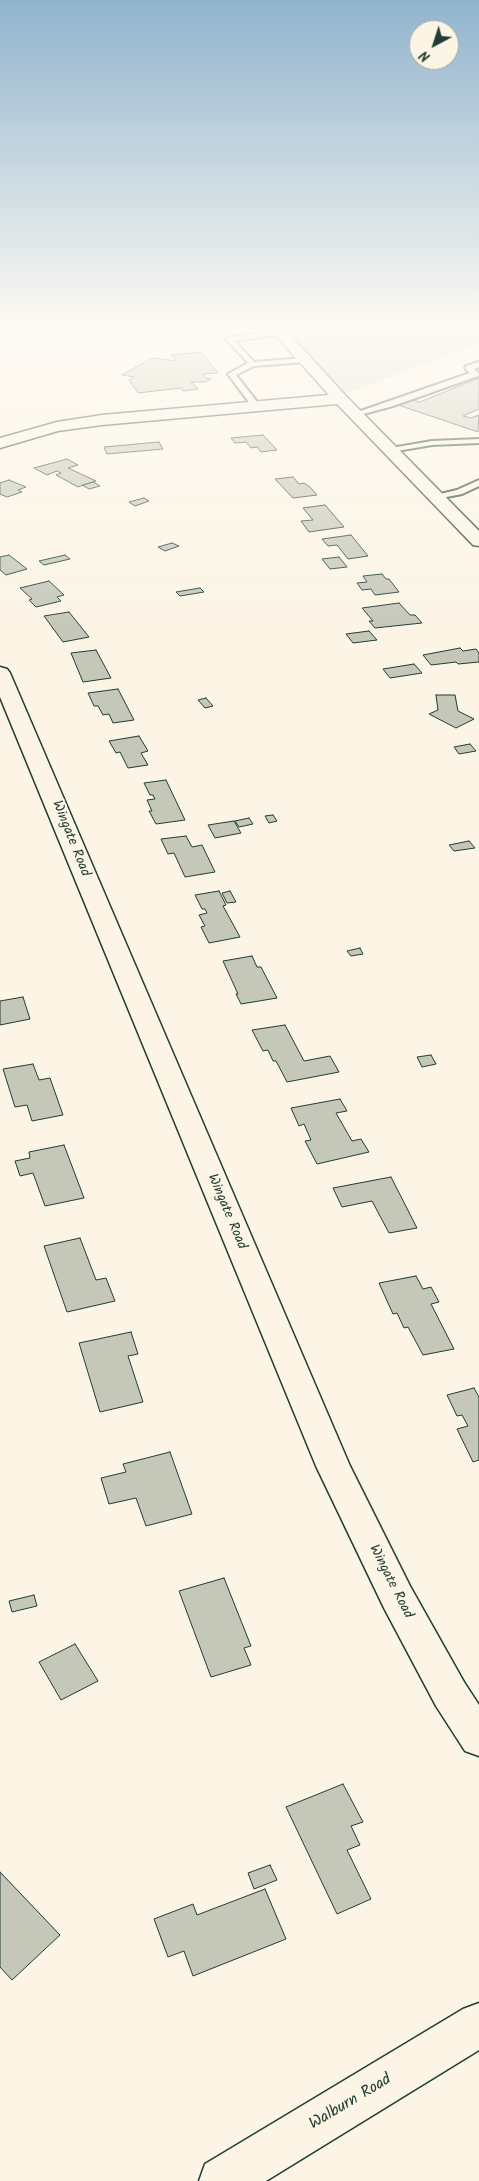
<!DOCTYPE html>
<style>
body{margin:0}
#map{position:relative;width:479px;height:2181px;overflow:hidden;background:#fcf5e5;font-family:Kalam,sans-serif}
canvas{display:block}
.north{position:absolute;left:409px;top:20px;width:50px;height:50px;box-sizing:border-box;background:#fcf5e5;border:1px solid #a4ab9e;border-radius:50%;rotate:220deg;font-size:14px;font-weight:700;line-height:20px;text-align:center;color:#1f3d34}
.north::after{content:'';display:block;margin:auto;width:18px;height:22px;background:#1f3d34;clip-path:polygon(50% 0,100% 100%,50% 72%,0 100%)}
</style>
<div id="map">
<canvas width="479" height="2181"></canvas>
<div class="north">N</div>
</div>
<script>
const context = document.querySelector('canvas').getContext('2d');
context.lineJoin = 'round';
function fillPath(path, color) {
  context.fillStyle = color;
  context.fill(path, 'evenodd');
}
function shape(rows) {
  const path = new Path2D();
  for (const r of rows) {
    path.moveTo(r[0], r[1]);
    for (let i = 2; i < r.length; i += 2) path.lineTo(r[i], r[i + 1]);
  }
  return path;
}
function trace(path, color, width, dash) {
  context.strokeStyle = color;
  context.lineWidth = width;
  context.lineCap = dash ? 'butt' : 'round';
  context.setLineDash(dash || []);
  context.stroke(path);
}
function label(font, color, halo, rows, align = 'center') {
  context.font = font + ' Kalam,sans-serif';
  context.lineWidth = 4;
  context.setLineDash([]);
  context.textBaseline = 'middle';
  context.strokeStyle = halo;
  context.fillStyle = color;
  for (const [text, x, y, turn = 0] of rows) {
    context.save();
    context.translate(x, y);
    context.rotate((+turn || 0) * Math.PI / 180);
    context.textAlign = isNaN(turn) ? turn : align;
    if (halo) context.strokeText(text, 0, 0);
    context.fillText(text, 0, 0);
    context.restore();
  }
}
fillPath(shape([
 [284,327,479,327,479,344,346,393]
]), '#dcdacc');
const building = shape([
 [201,352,218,373,203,374,206,378,211,379,205,382,191,382,198,389,183,391,181,388,138,393,129,380,134,377,122,375,152,358,176,361,171,355,201,352],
 [479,378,479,409,463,416,471,418,479,415,478,432,395,404,409,399,420,402,479,378],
 [263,435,277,450,261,452,257,447,251,448,246,442,235,443,231,438,263,435],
 [159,442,163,449,107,454,104,447,159,442],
 [67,459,78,465,68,468,96,481,78,487,56,475,61,473,57,471,47,475,34,468,67,459],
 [293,477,299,484,304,483,310,487,317,495,293,498,275,479,293,477],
 [9,480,26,487,18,490,22,492,7,497,0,494,0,483,9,480],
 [93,482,100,486,89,489,82,485,93,482],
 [144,498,149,501,135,506,129,502,144,498],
 [325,505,344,527,309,532,301,521,313,520,303,508,325,505],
 [351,535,368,556,348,559,337,545,328,546,322,539,351,535],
 [172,543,179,546,165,551,158,547,172,543],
 [9,555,27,569,6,575,0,570,0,557,9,555],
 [65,555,70,559,44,565,39,561,65,555],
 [339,557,347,567,330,569,322,559,339,557],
 [382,574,386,579,389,579,399,592,375,595,371,589,362,590,357,583,367,582,363,576,382,574],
 [49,581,64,595,57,597,61,601,36,607,29,600,32,599,20,588,49,581],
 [200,588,204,592,180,596,176,592,200,588],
 [399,603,410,615,415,615,422,623,375,628,369,621,373,621,362,608,399,603],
 [69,612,89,637,63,642,44,616,69,612],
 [369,631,377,640,353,643,346,634,369,631],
 [460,648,463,651,476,649,479,653,479,662,458,664,456,662,431,665,423,655,460,648],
 [96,650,111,678,83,682,71,653,96,650],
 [414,664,422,673,390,678,383,669,414,664],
 [118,689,134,720,113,723,109,714,103,715,98,706,94,706,88,693,118,689],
 [436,695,455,695,458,711,474,719,456,728,429,714,438,710,436,695],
 [206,698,213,706,205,708,198,700,206,698],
 [139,736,148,751,141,753,148,765,128,768,120,752,116,753,109,741,139,736],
 [470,744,476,751,459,754,454,747,470,744],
 [166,780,185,820,156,824,149,811,152,811,147,800,155,799,153,795,150,795,144,783,166,780],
 [273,815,277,821,269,823,265,816,273,815],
 [249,818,253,824,239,827,235,821,249,818],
 [234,821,241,833,215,838,208,825,234,821],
 [186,836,192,847,202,845,215,872,185,877,174,853,168,854,161,839,186,836],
 [469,841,475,848,454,851,449,845,469,841],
 [219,891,226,905,223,906,240,937,209,943,201,927,205,926,199,915,207,913,205,909,202,909,195,895,219,891],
 [230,891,236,902,227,903,222,893,230,891],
 [360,948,363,954,351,956,347,951,360,948],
 [252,956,257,967,261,967,277,998,241,1004,236,994,238,994,223,961,252,956],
 [23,997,30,1019,0,1025,0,1001,23,997],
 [285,1025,304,1061,330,1056,339,1072,287,1082,276,1061,273,1061,268,1050,263,1051,252,1030,285,1025],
 [431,1055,436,1064,422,1067,417,1057,431,1055],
 [33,1064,39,1080,50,1078,63,1115,32,1121,27,1105,15,1107,3,1069,33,1064],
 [340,1099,347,1111,336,1113,352,1141,361,1139,369,1152,317,1164,305,1141,311,1140,304,1124,299,1126,291,1108,340,1099],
 [64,1145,84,1198,45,1206,33,1173,20,1176,15,1161,30,1158,29,1152,64,1145],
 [391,1177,417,1228,389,1233,372,1201,342,1207,333,1188,391,1177],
 [80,1238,96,1280,106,1278,115,1301,67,1312,44,1246,80,1238],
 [416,1276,423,1289,431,1287,439,1302,431,1304,454,1349,423,1355,408,1327,404,1328,397,1313,393,1314,379,1283,416,1276],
 [131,1332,138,1354,128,1356,143,1402,100,1412,79,1343,131,1332],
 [474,1388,479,1397,479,1460,473,1462,457,1429,468,1426,462,1415,457,1416,447,1395,474,1388],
 [170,1452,192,1514,146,1526,136,1498,109,1504,101,1478,126,1472,123,1464,170,1452],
 [224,1578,251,1646,244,1648,251,1665,211,1677,179,1591,224,1578],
 [34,1595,37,1606,12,1612,9,1601,34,1595],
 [75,1644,98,1681,61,1700,39,1662,75,1644],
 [343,1784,363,1822,351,1826,360,1845,347,1850,371,1899,337,1914,286,1807,343,1784],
 [270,1865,277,1880,254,1889,248,1873,270,1865],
 [0,1872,60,1935,12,1980,0,1967,0,1872],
 [265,1889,286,1939,193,1976,184,1951,168,1957,154,1919,193,1904,197,1915,265,1889]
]);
fillPath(building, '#c5c7b9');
trace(building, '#1f3d34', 1);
const lane = shape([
 [281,331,285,333,283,334,235,341,254,362,306,358,310,360,306,362,254,366,236,375,261,407,254,409,228,374,248,363,226,339,230,337,281,331],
 [479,362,479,367,474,369,479,374,478,376,393,406,356,416,352,414,470,373,465,368,466,366,479,362],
 [479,439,479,443,432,445,391,452,387,450,391,448,432,441,479,439],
 [479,480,479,486,462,494,436,499,432,496,457,490,479,480]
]);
const street = shape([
 [0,667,7,669,10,673,350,1466,410,1586,464,1682,479,1705,479,1756,465,1751,436,1706,384,1608,316,1466,0,697,0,667],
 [479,2003,479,2050,266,2181,199,2181,205,2164,463,2009,479,2003]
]);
const secondary = shape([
 [268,327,283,327,346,396,479,531,479,546,473,545,337,404,102,425,58,431,0,448,0,438,57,422,102,415,329,395,268,327]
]);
trace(lane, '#1f3d34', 4);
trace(street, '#1f3d34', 3);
trace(secondary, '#1f3d34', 3);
fillPath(lane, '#fcf5e5');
fillPath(street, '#fcf5e5');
fillPath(secondary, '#fcf5e5');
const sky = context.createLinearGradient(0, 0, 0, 632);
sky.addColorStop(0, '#91b4ce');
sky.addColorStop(0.52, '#fefaf3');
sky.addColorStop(1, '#fefaf300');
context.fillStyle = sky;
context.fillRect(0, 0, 479, 632);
label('14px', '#1f3d34', '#fcf5e5', [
 ["Wingate Road",70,839,68],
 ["Wingate Road",226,1212,67],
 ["Wingate Road",390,1582,63]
]);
label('16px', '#1f3d34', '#fcf5e5', [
 ["Walburn Road",351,2103,-31]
]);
</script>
